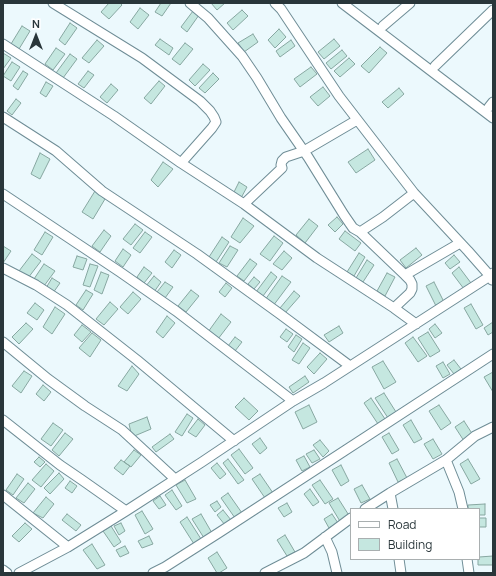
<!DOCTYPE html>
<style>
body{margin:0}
#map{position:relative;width:496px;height:576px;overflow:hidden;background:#ecf9fd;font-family:Manrope,sans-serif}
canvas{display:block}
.frame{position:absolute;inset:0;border:4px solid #29363a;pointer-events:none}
.legend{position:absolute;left:350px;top:508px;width:130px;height:52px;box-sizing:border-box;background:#fff;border:1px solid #a9afb0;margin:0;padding:5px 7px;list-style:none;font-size:12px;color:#29363a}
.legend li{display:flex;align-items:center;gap:8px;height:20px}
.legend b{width:20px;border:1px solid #a9afb0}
.north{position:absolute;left:16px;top:16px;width:40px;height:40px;-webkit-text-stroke:3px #fff;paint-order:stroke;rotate:0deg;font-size:11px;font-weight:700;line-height:16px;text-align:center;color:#29363a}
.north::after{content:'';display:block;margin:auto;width:14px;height:18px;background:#29363a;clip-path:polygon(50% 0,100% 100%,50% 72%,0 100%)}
</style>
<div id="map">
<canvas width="496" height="576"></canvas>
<div class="frame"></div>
<ul class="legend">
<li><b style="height:5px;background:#fff"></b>Road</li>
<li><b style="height:11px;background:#c5e7e0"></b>Building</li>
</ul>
<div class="north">N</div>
</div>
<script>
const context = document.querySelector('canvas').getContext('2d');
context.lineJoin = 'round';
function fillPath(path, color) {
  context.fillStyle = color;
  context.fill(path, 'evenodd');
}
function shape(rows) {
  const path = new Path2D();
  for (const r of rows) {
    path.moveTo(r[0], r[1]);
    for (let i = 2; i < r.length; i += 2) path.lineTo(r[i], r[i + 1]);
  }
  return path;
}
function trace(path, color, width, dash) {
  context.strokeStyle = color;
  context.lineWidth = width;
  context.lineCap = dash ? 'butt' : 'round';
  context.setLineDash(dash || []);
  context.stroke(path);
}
const building = shape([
 [109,3,120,3,122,5,109,19,101,12,109,3],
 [161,3,171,3,162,16,155,12,161,3],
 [211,3,225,3,217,10,211,3],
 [140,8,149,15,138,29,130,22,140,8],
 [242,10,248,16,233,30,227,23,242,10],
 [193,11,199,15,187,32,181,27,193,11],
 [70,23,77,28,65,45,59,40,70,23],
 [22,26,30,31,19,49,11,44,22,26],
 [279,29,286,37,275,48,268,40,279,29],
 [253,34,258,42,244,52,238,43,253,34],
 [160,39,173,48,169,55,155,45,160,39],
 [334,39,340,46,324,59,318,52,334,39],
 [97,40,104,46,89,63,82,58,97,40],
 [291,40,295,46,280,57,276,51,291,40],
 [185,43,193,49,180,65,172,59,185,43],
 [380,47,387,53,369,73,361,66,380,47],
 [56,48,65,54,53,70,45,64,56,48],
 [342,50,347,56,331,69,326,63,342,50],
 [3,53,11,58,3,69,3,53],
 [70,54,77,59,63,78,56,73,70,54],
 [349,58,355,64,340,77,334,71,349,58],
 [12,62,20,67,11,81,3,76,12,62],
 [203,64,210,70,195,86,189,80,203,64],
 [311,67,317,74,300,87,294,79,311,67],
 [23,71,28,74,18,90,13,86,23,71],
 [88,71,94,75,84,88,78,84,88,71],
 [213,73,219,79,205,93,199,88,213,73],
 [159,81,165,86,151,104,144,98,159,81],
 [46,82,53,86,46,97,40,93,46,82],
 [111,84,118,90,107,103,100,97,111,84],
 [323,87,330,96,318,106,310,97,323,87],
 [399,88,404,94,388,108,382,102,399,88],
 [16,99,21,103,12,115,7,111,16,99],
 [368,149,375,160,356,173,348,162,368,149],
 [40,153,50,159,40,179,31,174,40,153],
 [163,162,173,169,158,187,151,180,163,162],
 [239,182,247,187,241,198,234,192,239,182],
 [95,191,105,199,93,219,82,212,95,191],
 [337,217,343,224,335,232,328,225,337,217],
 [243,218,254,226,240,243,231,237,243,218],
 [309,219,318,226,305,243,296,235,309,219],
 [135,224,143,230,131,245,123,239,135,224],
 [104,230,111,236,100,252,92,246,104,230],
 [345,231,361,243,355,251,339,239,345,231],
 [45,232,53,237,42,255,34,250,45,232],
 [145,232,152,237,140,253,133,248,145,232],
 [274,236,283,243,270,261,260,254,274,236],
 [222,237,229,242,216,262,209,257,222,237],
 [3,246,11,251,3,263,3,246],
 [230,246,238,250,227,267,219,263,230,246],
 [416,248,422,255,406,268,400,260,416,248],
 [123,249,131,255,123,267,115,261,123,249],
 [174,250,181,255,172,268,165,262,174,250],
 [284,251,292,258,282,270,273,264,284,251],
 [359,253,365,257,354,276,347,272,359,253],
 [32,254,41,261,28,278,19,271,32,254],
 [454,255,460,262,450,269,445,263,454,255],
 [77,256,87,259,83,270,73,267,77,256],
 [250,259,257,264,244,281,237,276,250,259],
 [367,260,374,265,363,282,356,278,367,260],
 [44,264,55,271,44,286,34,279,44,264],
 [90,264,98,266,90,287,83,285,90,264],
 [144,267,152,273,144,283,137,277,144,267],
 [459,267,471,283,464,289,452,273,459,267],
 [101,272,109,275,102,294,94,290,101,272],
 [271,272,277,277,263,296,256,292,271,272],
 [387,273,395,277,385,296,377,291,387,273],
 [154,276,161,282,154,292,146,286,154,276],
 [282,276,291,282,273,306,265,300,282,276],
 [254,277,260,282,254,289,248,284,254,277],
 [52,278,60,283,53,293,46,288,52,278],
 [165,282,173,287,165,298,157,292,165,282],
 [434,282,444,302,436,306,426,286,434,282],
 [226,283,232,288,225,297,219,292,226,283],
 [86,290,93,294,83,310,76,305,86,290],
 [191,290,199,296,186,312,178,306,191,290],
 [294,291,300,296,285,313,280,308,294,291],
 [133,292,141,299,128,314,120,307,133,292],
 [110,302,118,309,104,325,96,319,110,302],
 [35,303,44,310,37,320,27,313,35,303],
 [471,304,483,325,476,329,464,308,471,304],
 [55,307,65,314,52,334,43,327,55,307],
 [221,314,231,322,218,339,208,332,221,314],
 [167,316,175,323,163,338,156,332,167,316],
 [493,322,493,332,488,335,484,328,493,322],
 [26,323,33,329,19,344,12,337,26,323],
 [435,324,442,333,435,338,429,329,435,324],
 [82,325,91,332,82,342,74,335,82,325],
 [339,326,343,333,329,342,324,335,339,326],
 [286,329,293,334,287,342,280,337,286,329],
 [428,332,440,351,430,357,418,338,428,332],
 [92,333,101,340,90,357,79,348,92,333],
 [296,335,302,339,294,352,288,347,296,335],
 [235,337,242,342,235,351,228,346,235,337],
 [413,337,427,356,418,362,405,343,413,337],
 [303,343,310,348,299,364,292,360,303,343],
 [320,353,327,359,314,374,307,367,320,353],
 [454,360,461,369,454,374,447,365,454,360],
 [383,361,396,382,384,389,372,367,383,361],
 [443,362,450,374,443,378,436,366,443,362],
 [132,366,139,374,127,391,118,386,132,366],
 [24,371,32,376,21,393,12,386,24,371],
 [493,372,493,392,484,377,493,372],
 [305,376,309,382,293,393,289,387,305,376],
 [43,385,51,392,44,401,36,394,43,385],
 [384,393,396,412,388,418,375,398,384,393],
 [244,398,258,411,249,420,235,407,244,398],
 [371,398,385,419,378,424,364,403,371,398],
 [309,405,317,422,303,429,295,412,309,405],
 [439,405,451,423,441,430,429,411,439,405],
 [187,414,193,418,182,436,175,432,187,414],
 [147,417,151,429,132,437,129,424,147,417],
 [198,419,205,425,196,437,188,432,198,419],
 [411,420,422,439,414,443,403,425,411,420],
 [464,421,473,435,464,441,455,427,464,421],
 [53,423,63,430,51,446,41,439,53,423],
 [65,433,73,439,59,456,52,450,65,433],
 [389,433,399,450,392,454,382,437,389,433],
 [170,434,174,439,156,452,152,447,170,434],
 [260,438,267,448,260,454,252,444,260,438],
 [433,439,442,454,433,459,424,444,433,439],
 [320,440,329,451,323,457,313,445,320,440],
 [239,449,253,468,245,474,231,455,239,449],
 [134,450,141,455,131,467,124,462,134,450],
 [314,450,320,459,312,463,306,454,314,450],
 [304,456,310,467,302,471,296,460,304,456],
 [39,457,45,462,40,467,34,462,39,457],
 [228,459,244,480,238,484,223,463,228,459],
 [397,459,407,478,398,482,389,463,397,459],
 [468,459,480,479,471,484,460,464,468,459],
 [121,460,130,466,123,475,114,468,121,460],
 [217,463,226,474,220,479,211,468,217,463],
 [46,464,54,471,41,487,32,480,46,464],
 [341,465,349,481,341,486,332,470,341,465],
 [59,473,64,479,50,494,44,488,59,473],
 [17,474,24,479,13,495,6,490,17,474],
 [260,474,273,493,265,498,252,479,260,474],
 [185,480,196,499,187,503,176,485,185,480],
 [320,480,333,499,325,504,312,485,320,480],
 [70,481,77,486,72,493,65,488,70,481],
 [28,483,35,489,24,503,16,498,28,483],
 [362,485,370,499,361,503,354,489,362,485],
 [310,489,319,502,313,506,304,494,310,489],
 [172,490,182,506,176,510,165,495,172,490],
 [228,493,242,513,235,518,221,498,228,493],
 [160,496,166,505,159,509,153,501,160,496],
 [46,497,54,504,43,518,33,513,46,497],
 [338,498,350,517,341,523,329,503,338,498],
 [217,501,221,507,215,512,210,505,217,501],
 [287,503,292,512,284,517,278,508,287,503],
 [485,504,485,515,479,515,479,509,468,509,468,505,485,504],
 [223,510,231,520,225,525,217,515,223,510],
 [142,511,153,529,145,534,135,515,142,511],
 [67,514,81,525,76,531,62,520,67,514],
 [201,514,212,533,204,538,192,519,201,514],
 [332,514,338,523,329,528,324,519,332,514],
 [187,517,201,539,194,544,180,522,187,517],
 [479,518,486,518,486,527,479,527,479,518],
 [25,523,32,529,19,542,12,536,25,523],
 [121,523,125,531,119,535,114,526,121,523],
 [111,526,121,542,114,547,103,531,111,526],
 [285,535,295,552,287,556,277,540,285,535],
 [149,536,153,544,142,548,138,541,149,536],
 [92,544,105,565,97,569,83,550,92,544],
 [125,546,129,553,120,557,116,550,125,546],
 [217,552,227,568,219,573,217,573,208,558,217,552],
 [493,556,493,565,478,565,478,559,479,559,479,557,493,556]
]);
fillPath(building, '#c5e7e0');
trace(building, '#87a7a1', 1);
const minor = shape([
 [53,3,142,58,200,101,210,111,214,117,216,122,212,128,181,163],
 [190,3,208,18,242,56,257,78,281,118,308,157,344,215,353,228,360,232,383,217,414,193],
 [275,3,281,9,339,96,376,144,414,193,468,251,490,276,492,280],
 [342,3,493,118],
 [383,26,410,3],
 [3,44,114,116,181,163,244,204,317,258,394,308,416,324],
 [435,66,493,10],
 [489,107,493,102],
 [3,117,56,151,102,191,197,254,280,314,350,366],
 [3,194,120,272,176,311,293,401],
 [244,204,282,168,281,165,282,161,286,157,304,151,357,120],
 [360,232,405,275,460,243],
 [3,268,36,285,67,305,137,360,234,441],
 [394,308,410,293,412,289,412,284,410,280,405,275],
 [3,342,48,379,85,406,122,430,175,479],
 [3,420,60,465,82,480,126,511],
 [446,460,459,492,463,509],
 [390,493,393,509],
 [3,495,68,547],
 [365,509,390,493,446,460,475,436,493,427],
 [325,537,332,552,337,573],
 [399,559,401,573],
 [467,559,469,573],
 [3,570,7,573],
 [19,573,68,547,126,511,202,462,293,401,324,383,490,276,493,273],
 [153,573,165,567,220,532,493,354],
 [265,573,304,553,351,518]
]);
trace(minor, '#6f8d96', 11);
trace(minor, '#fff', 9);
</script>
